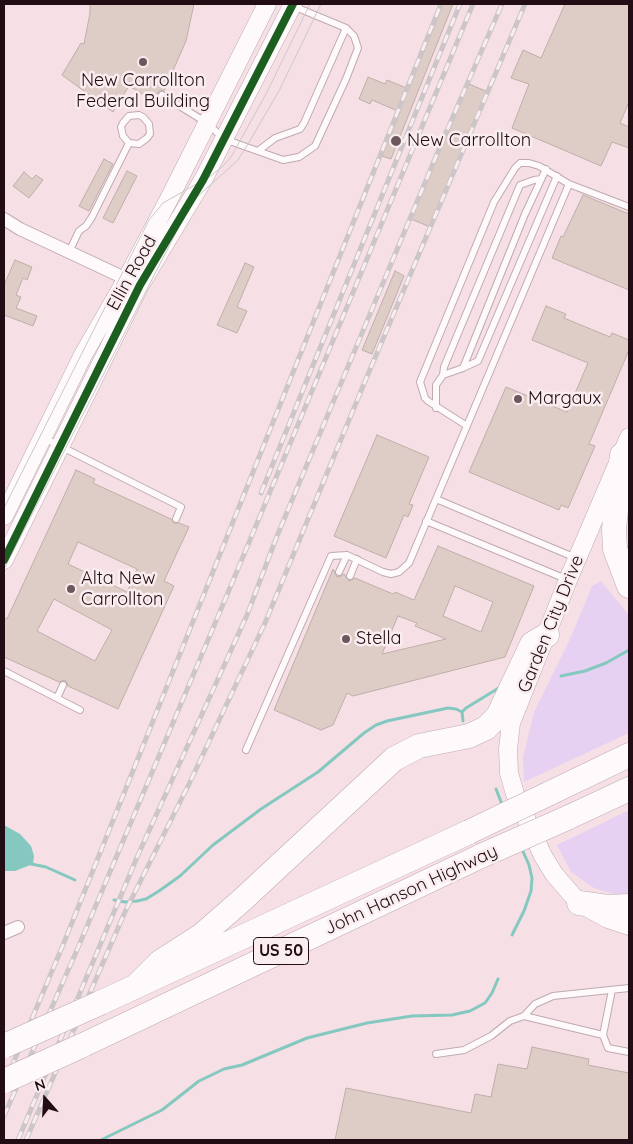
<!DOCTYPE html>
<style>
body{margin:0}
#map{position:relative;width:633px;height:1144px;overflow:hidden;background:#f6e0e6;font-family:Quicksand,sans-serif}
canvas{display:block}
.frame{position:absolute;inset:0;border:5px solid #210d13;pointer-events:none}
.north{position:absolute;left:20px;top:1074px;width:50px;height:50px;-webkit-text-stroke:4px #faedf0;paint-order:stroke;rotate:341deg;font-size:14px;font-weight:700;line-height:20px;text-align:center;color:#210d13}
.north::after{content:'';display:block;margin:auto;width:18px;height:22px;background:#210d13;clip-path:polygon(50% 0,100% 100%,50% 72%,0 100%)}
</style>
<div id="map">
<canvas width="633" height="1144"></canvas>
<div class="frame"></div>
<div class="north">N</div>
</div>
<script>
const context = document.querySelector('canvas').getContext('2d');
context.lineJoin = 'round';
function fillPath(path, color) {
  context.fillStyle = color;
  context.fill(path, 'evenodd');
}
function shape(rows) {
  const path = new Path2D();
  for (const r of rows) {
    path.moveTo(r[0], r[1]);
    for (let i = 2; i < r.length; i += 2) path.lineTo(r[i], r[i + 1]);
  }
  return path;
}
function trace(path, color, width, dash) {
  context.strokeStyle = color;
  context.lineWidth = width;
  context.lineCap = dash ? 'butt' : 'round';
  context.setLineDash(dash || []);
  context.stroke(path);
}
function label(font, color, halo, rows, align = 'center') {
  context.font = font + ' Quicksand,sans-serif';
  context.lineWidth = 5;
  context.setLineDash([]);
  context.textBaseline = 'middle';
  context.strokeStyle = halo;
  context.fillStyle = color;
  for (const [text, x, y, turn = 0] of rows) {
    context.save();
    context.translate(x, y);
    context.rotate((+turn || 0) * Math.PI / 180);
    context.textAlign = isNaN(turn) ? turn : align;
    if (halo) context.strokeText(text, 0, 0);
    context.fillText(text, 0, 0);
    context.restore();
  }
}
fillPath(shape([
 [601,581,629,615,629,733,524,782,523,757,534,712,570,639,592,586],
 [629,810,629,894,617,895,594,888,571,872,557,845]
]), '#e7d1f2');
fillPath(shape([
 [4,825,20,834,31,846,34,856,33,864,15,871,4,871]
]), '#84c8c0');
trace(shape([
 [561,676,585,671,606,663,629,650],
 [463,721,462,712,466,708,502,686],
 [496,789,503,807],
 [31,864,46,867,75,880],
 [114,900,125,902,137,901,146,899,159,891,180,876,213,845,261,809,318,772,364,733,376,725,387,721,448,708,456,709,462,712],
 [512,935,524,911,531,891,532,878,529,865,521,847],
 [101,1140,162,1110,199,1081,224,1069,242,1065,307,1038,367,1023,412,1016,452,1015,470,1011,485,1003,492,993,498,979]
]), '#84c8c0', 3);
const building = shape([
 [90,4,194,4,186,41,164,91,160,90,158,93,157,97,160,99,158,103,129,86,113,112,62,75,81,43,84,44,90,13,90,4],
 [443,4,453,4,391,159,382,156,400,112,372,100,370,104,359,99,368,77,385,84,387,80,409,89,443,4],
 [565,4,629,4,629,102,620,123,629,127,629,148,612,142,601,166,512,128,529,84,511,78,523,50,541,58,565,4],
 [469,84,488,92,430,227,411,219,469,84],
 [104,159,113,164,89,211,79,206,104,159],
 [127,171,137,176,113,223,103,218,127,171],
 [24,172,32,179,36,175,43,180,29,198,13,186,24,172],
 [583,195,629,214,629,290,552,258,561,236,563,237,583,195],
 [15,260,32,267,27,280,23,278,16,295,21,297,16,308,37,316,33,326,4,315,4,285,15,260],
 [245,263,254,267,237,307,247,311,237,333,217,325,245,263],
 [395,271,404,276,372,354,362,350,395,271],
 [546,306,566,314,564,318,610,337,612,333,629,340,629,350,589,444,595,446,568,508,561,505,559,510,469,472,506,387,567,412,588,363,532,340,546,306],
 [377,435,429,457,409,504,413,505,408,517,404,515,386,558,334,536,377,435],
 [76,470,95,479,93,483,171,519,174,523,179,523,189,527,164,581,174,586,118,709,68,686,67,683,65,680,59,682,4,657,4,617,7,619,76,470],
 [78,542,137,569,127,592,68,564,78,542],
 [54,599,112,630,95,661,37,631,54,599],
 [438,546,534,586,505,657,353,696,347,693,333,725,321,730,274,710,333,569,337,577,341,576,344,574,349,581,355,578,393,594,395,592,414,600,438,546],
 [455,586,493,602,481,632,443,616,455,586],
 [398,616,417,623,415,626,446,639,382,654,398,616],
 [532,1047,589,1059,588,1065,629,1073,629,1140,335,1140,346,1088,471,1113,475,1094,491,1097,498,1064,527,1069,532,1047]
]);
fillPath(building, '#deccc7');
trace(building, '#bfada8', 1);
const lane = shape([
 [162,95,207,123,224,139,283,160,299,157,315,146,346,79,358,48,354,36,346,28,293,6],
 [258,151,275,138,300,129,304,123,346,28],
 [69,252,79,231,86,226,92,217,129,143,123,136,121,127,123,123,129,116,139,115,143,117,149,124,150,134,147,138,139,144,129,143],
 [463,368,525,214,546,169],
 [443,375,444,367,520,185,534,180,541,179],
 [436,408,436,385,443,375,463,368,478,361,557,176],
 [467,426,428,401,425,398,420,382,494,202,515,168,520,163,529,163,539,166,569,184,629,207],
 [44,438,181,507,176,519],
 [436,499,576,558],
 [426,521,566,579],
 [339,572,347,555],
 [350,576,357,559],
 [4,671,80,710],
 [57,698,63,685],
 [246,750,331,556,347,555,383,572,391,574,399,572,409,563,569,184],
 [612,990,603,1035,608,1048,629,1052],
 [524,1016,603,1035],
 [436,1054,464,1050,491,1036,510,1021,524,1016,535,1004,553,996,629,988]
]);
const street = shape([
 [4,219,20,229,133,282],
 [4,933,18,927]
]);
const secondary = shape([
 [629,437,568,580,511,723,508,749,509,773,515,794,543,856,554,874,579,903,608,919,629,926],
 [4,516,83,355,126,280,169,199,267,4],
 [4,560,140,285,203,180,293,4]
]);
const highway = shape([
 [622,455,614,529,615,549,629,586],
 [548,794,629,755],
 [567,818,629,789],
 [579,903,608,907,629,906],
 [135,987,160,962,202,935,241,901,394,759,419,746,469,736,486,728,498,716,532,644,547,635],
 [100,1003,469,832],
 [81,1046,481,856]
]);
trace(lane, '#beaaaf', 8);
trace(street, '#beaaaf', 14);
trace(secondary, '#beaaaf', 19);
trace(highway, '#beaaaf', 25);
trace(lane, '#fefafb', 6);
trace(street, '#fefafb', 12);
trace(secondary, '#fefafb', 18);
trace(highway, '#fefafb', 24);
trace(shape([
 [4,508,149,220,163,203,209,177,222,167,231,157,266,94,310,4],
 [4,569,188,209,197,197,237,161,245,149,279,91,321,4]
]), '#cdc6c8', 1);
const rail = shape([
 [261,493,460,4],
 [4,1085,63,945,441,4],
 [4,1116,77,950,235,576,473,4],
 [18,1140,138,855,247,615,277,536,445,135,502,4],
 [26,1140,125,912,189,784,265,623,366,379,525,4]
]);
trace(rail, '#cdc6c8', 5);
trace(rail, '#faedf0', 3, [9]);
const highwayBridge = shape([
 [469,832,548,794],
 [481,856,567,818],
 [4,1046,100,1003],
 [4,1081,81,1046]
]);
trace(highwayBridge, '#beaaaf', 25, []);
trace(highwayBridge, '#fefafb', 24);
trace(shape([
 [4,560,140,285,203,180,293,4]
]), '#1b5e20', 8);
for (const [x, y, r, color] of [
 [143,62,5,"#6c575d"],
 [396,141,6,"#6c575d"],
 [518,399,5,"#6c575d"],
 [71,589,5,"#6c575d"],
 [346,639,5,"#6c575d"]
]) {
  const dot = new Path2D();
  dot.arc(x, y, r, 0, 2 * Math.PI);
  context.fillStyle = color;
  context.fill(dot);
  trace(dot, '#faedf0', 2);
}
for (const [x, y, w] of [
 [281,951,55]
]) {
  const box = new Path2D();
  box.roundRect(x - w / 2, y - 13.5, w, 27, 4);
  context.fillStyle = '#faedf0';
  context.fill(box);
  trace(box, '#210d13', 1);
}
label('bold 16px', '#210d13', null, [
 ["US 50",281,951]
]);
label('18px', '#210d13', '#faedf0', [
 ["New Carrollton",143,81,"center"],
 ["Federal Building",143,102,"center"],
 ["New Carrollton",407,141],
 ["Margaux",528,399],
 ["Alta New",81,579],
 ["Carrollton",81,600],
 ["Stella",356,639]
], 'left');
label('18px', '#210d13', '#faedf0', [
 ["Ellin Road",132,273,-61],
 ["Garden City Drive",551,624,-68],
 ["John Hanson Highway",411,890,-25]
]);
</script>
